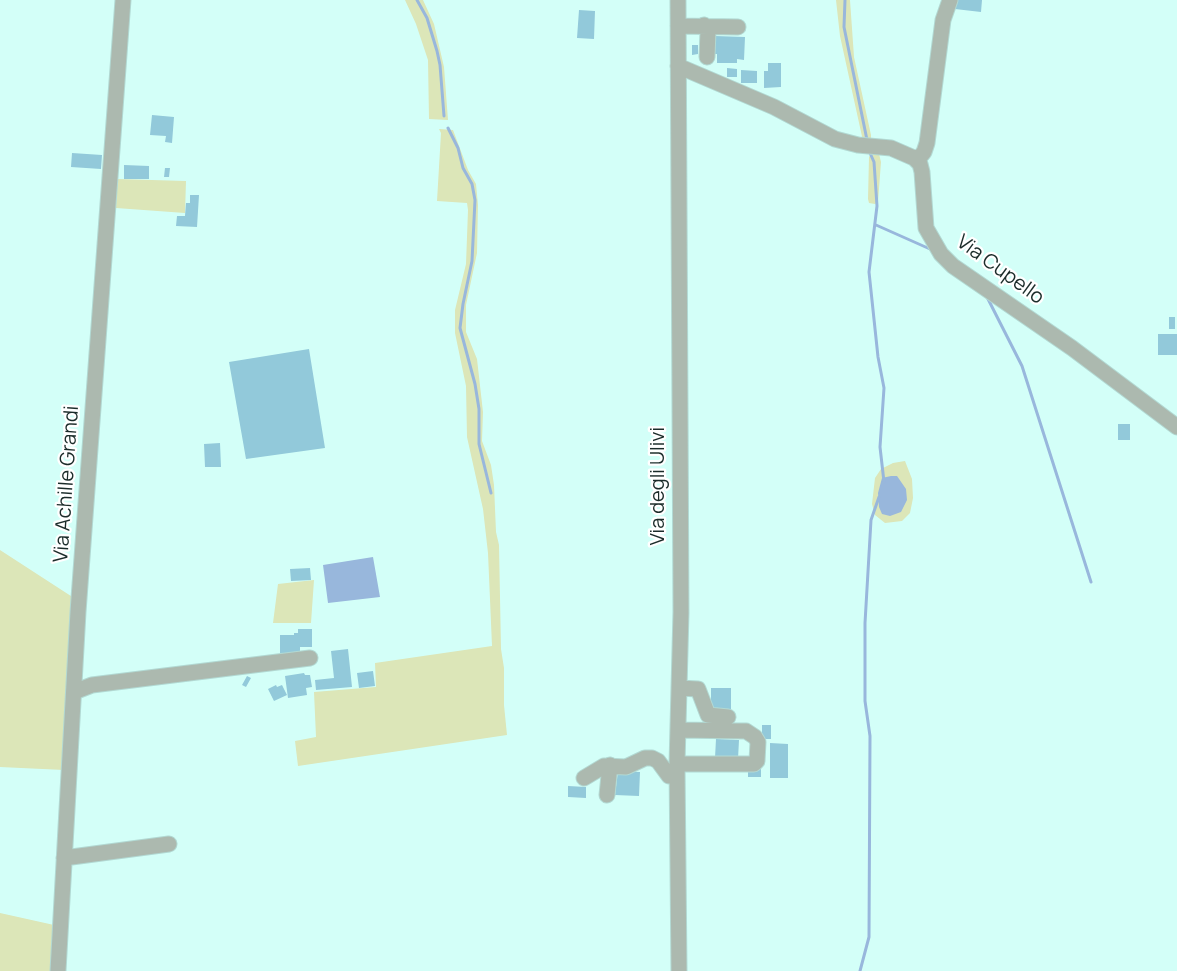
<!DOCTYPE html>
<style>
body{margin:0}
canvas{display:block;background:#d3fff8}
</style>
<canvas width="1177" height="971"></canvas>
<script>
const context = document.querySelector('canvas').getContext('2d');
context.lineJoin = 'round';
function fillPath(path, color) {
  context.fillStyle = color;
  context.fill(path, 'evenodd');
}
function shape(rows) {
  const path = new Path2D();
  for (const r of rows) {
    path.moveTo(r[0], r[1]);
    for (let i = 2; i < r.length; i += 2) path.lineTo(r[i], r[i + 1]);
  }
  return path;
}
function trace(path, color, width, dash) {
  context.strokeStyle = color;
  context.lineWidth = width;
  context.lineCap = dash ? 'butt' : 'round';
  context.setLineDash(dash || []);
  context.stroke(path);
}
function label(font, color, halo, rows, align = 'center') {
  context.font = font + ' Manrope,sans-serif';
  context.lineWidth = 4.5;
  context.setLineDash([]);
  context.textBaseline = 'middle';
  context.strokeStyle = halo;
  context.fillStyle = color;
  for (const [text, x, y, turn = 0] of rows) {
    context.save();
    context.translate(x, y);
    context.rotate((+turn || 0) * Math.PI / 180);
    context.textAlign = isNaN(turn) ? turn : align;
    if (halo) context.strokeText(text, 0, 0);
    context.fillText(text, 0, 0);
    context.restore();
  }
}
fillPath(shape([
 [405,0,423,0,434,24,444,67,448,120,429,119,428,60,416,24],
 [836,0,850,0,854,57,871,135,871,141,863,141,840,36],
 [439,129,453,130,468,170,476,184,478,205,477,253,466,305,466,332,477,359,483,412,482,441,491,465,494,485,496,532,499,545,501,649,504,668,504,705,507,735,298,766,295,741,316,737,314,692,376,687,375,663,492,646,488,553,483,509,467,437,466,386,455,333,455,310,466,264,468,210,467,203,437,201,441,133],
 [872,153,879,154,881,162,878,202,875,204,869,203,868,199,869,157],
 [117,179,186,181,185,213,116,208],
 [905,461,912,479,913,498,910,513,902,521,885,523,875,515,872,504,875,478,881,469,893,463],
 [0,550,74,598,64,770,0,767],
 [314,580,311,623,273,623,278,584],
 [0,913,54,925,52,971,0,971]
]), '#dce6b8');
fillPath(shape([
 [891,476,897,476,906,489,907,500,901,512,890,516,882,514,879,507,878,493,882,478],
 [373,557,380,597,328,603,323,565]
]), '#98b7dc');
trace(shape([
 [417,0,427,18,437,51,440,65,444,116],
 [845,0,844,27,867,140],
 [448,128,458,148,463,168,472,184,475,200,472,261,463,304,460,328,475,384,479,409,479,444,491,493],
 [870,153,874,162,877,206,869,272,878,357,884,388,880,447,884,482],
 [876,225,930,249],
 [987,297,1022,366,1091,582],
 [860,971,869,937,870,736,865,701,865,623,871,520,879,497]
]), '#98b7dc', 3);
fillPath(shape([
 [956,0,982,0,981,12,955,9],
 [579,10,595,11,594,39,577,38],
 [715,36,745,37,744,60,737,59,737,63,717,63,717,54,715,54],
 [692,45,698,45,698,54,692,55],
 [768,63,781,63,781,87,764,88,764,71,768,71],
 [727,68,737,69,737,77,727,77],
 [741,70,757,71,757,83,741,83],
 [152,115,174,117,172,143,165,142,166,136,150,135],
 [72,153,102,155,101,169,71,167],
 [124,165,149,166,149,179,124,179],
 [165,168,170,168,169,177,164,177],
 [190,195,199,195,197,227,176,226,177,216,185,216,186,203,190,203],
 [1169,317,1175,317,1175,329,1169,329],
 [1158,334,1177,334,1177,355,1158,355],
 [309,349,325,448,246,459,229,362],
 [1118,424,1130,424,1130,440,1118,440],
 [220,443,221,467,205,467,204,444],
 [310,568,311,580,291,581,290,569],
 [298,629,312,629,312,647,300,647,300,656,280,655,280,635,294,635,294,633,298,633],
 [348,649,352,687,316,690,315,680,334,678,331,651],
 [373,671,375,686,359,688,357,673],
 [304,673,305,675,310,675,312,687,306,688,307,695,288,698,285,676],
 [247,676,251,678,246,687,242,685],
 [276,685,277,687,282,685,287,695,274,701,268,689],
 [711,688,731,688,731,711,711,711],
 [762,725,771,725,771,739,762,739],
 [716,739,739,740,738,759,715,758],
 [770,743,788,744,788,778,770,778],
 [748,769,761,769,761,777,748,777],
 [618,771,640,772,639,796,615,795],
 [568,786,586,787,586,798,568,797]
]), '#92c9da');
const minor = shape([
 [678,0,681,612,677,764,679,971],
 [704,25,708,30,707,57],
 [678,26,738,27],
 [678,66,774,107,835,139,858,145,891,148,914,158,920,164,922,172,926,228,941,254,953,266,1072,348,1177,427],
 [914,158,920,157,924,152,927,143,943,20,950,0],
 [679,688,698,689,708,715,728,717],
 [74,692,92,685,310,658],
 [677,764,754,764,757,761,758,742,755,737,746,731,678,730],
 [584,778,604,766,626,767,645,758,652,758,658,761,669,776,677,776],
 [607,795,610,765],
 [64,858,169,844],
 [58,971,78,612,123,0]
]);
trace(minor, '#b2d9d3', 17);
trace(minor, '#acb9af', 15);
label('20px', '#1b2c2a', '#fff', [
 ["Via Cupello",1000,270,36],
 ["Via Achille Grandi",67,484,-86],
 ["Via degli Ulivi",658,486,-90]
]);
</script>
